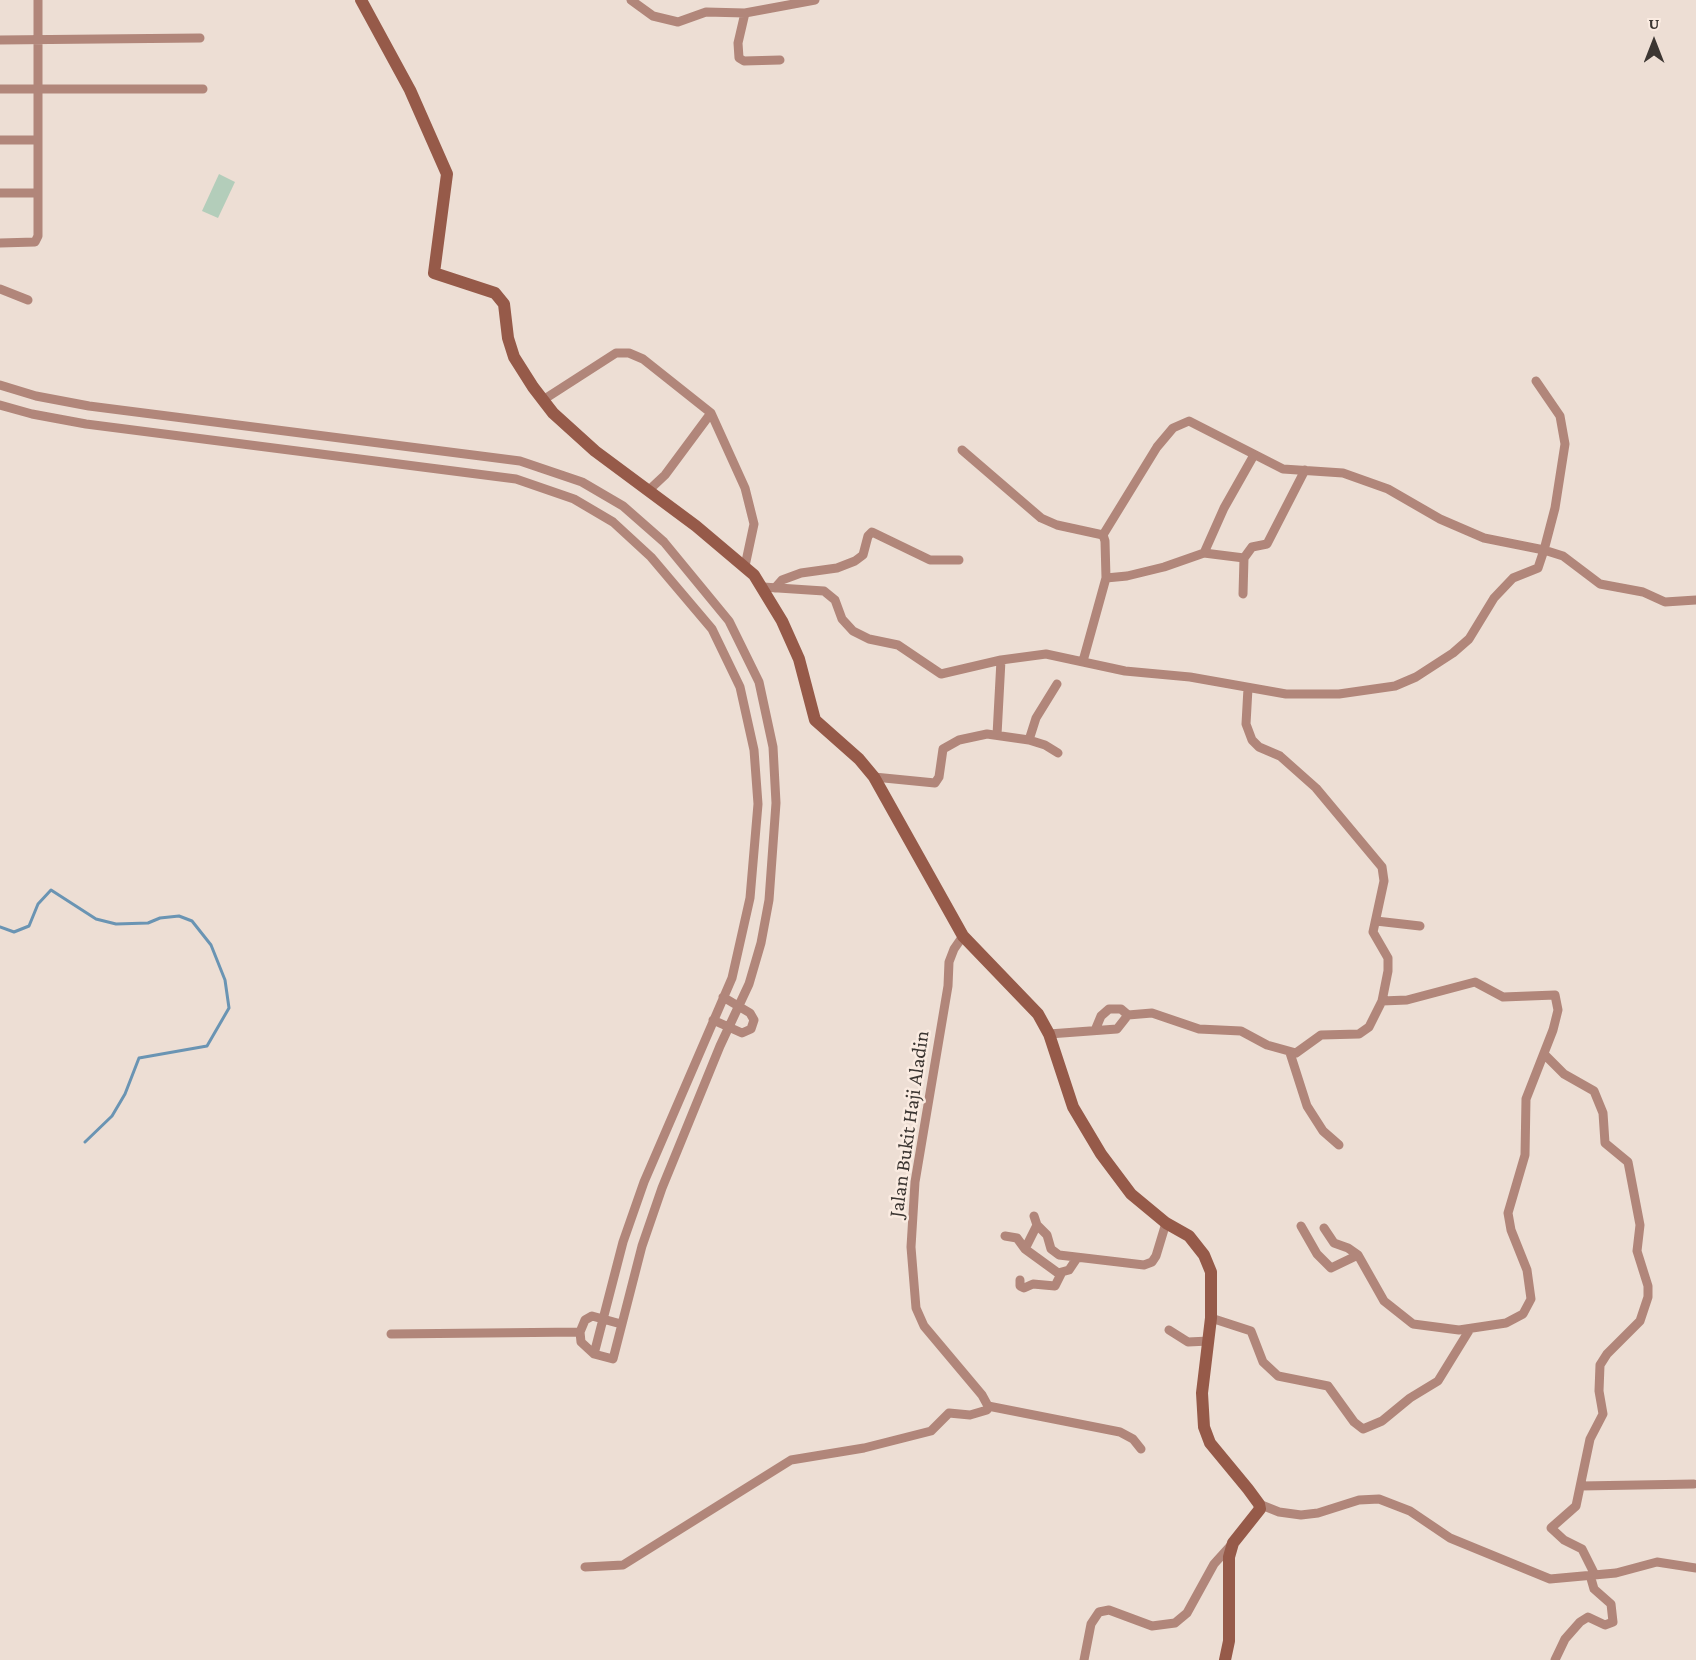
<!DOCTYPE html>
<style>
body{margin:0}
#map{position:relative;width:1696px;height:1660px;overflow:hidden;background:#edded4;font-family:"Crimson Pro",serif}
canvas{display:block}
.north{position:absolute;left:1624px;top:12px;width:60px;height:60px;-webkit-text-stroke:4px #faebe1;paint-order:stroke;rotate:0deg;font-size:16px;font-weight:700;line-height:24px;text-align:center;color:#3c3632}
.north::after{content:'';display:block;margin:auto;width:21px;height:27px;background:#3c3632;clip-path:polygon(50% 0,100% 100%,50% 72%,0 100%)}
</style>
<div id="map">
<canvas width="1696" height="1660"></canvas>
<div class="north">U</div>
</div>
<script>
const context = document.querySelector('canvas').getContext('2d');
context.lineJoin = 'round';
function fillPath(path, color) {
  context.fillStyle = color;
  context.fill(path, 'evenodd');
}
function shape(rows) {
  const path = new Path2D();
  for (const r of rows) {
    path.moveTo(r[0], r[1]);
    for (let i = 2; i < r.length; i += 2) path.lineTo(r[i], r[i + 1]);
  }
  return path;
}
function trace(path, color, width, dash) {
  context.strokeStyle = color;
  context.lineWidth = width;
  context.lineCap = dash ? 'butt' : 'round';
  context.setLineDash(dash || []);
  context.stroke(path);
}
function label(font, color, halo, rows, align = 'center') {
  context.font = font + ' "Crimson Pro",serif';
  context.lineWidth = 5;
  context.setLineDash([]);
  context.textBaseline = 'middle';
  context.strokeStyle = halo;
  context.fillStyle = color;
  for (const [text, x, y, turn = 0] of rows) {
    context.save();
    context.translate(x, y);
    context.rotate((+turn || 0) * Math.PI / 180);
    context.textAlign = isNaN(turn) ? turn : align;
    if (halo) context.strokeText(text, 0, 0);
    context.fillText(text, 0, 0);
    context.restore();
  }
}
fillPath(shape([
 [219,174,235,182,218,218,202,211]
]), '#b3cdba');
trace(shape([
 [0,927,14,932,29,926,38,904,51,890,96,919,116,924,148,923,160,918,179,916,192,921,211,945,225,980,229,1008,207,1046,139,1058,125,1094,112,1116,85,1142]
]), '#6a94b3', 3);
trace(shape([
 [631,0,653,16,678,22,706,12,745,13,815,0],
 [745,13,738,43,739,58,744,61,780,60],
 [0,40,200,38],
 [0,89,203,89],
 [0,140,38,140],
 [0,193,38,193],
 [0,243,35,242,38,236,38,0],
 [0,289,28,300],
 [0,385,36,396,89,406,520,461,582,482,623,506,664,542,729,621,759,682,773,747,776,803,769,900,761,943,749,984,720,1046,662,1188,642,1246,613,1359,594,1354,581,1342,580,1332,585,1320,592,1316,621,1324],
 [543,400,616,353,629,353,643,359,711,413,745,488,754,524,745,566],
 [0,405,32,414,86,424,516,479,574,499,613,522,651,557,712,629,740,687,754,750,758,804,750,898,732,978,644,1182,623,1242,594,1354],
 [962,450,1041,518,1057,525,1103,535],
 [649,490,665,475,711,413],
 [1204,553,1244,558,1243,594],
 [1244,558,1252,547,1267,544,1305,470],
 [1106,578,1127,576,1164,567,1204,553,1224,508,1254,455],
 [763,587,824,591,835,600,842,619,853,631,869,639,898,645,941,674,1001,660,1046,654,1125,671,1190,677,1286,694,1339,694,1395,686,1416,677,1453,653,1469,639,1494,598,1513,578,1538,568,1544,550,1563,556,1600,584,1643,592,1665,602,1696,600],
 [775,588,782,580,801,573,837,568,855,561,863,555,868,536,872,532,930,560,959,560],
 [1083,661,1106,578,1105,541,1103,535,1157,447,1173,428,1189,421,1283,469,1343,473,1388,489,1440,519,1484,538,1544,550,1555,508,1565,444,1560,416,1536,381],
 [997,735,1001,660],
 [1029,740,1036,718,1057,684],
 [874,777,935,783,939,777,943,749,959,740,987,734,1029,740,1045,745,1058,753],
 [1376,921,1420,926],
 [713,1020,742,1033,751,1029,754,1020,750,1013,723,997],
 [1096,1028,1101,1016,1109,1009,1121,1009,1128,1015],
 [1049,1034,1117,1029,1128,1015,1152,1013,1199,1029,1241,1031,1267,1045,1296,1053,1321,1035,1359,1034,1369,1027,1382,1001,1388,971,1388,958,1373,932,1384,881,1382,867,1316,788,1280,756,1259,747,1252,740,1246,724,1248,688],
 [1290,1053,1307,1106,1323,1131,1339,1145],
 [1544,1054,1564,1074,1594,1091,1603,1113,1605,1143,1628,1162,1640,1225,1637,1251,1648,1286,1648,1297,1640,1321,1607,1354,1600,1365,1599,1391,1603,1414,1590,1439,1576,1506,1551,1528,1564,1540,1582,1549,1595,1575],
 [1034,1216,1037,1225,1047,1235,1051,1249,1059,1255,1144,1265,1152,1262,1156,1256,1166,1223],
 [1301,1226,1317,1254,1331,1268,1358,1255],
 [1324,1228,1334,1243,1348,1248,1358,1255,1384,1301,1413,1324,1459,1330,1506,1323,1523,1314,1531,1299,1527,1270,1511,1230,1508,1213,1525,1155,1526,1099,1553,1030,1558,1010,1555,995,1503,997,1475,982,1407,1000,1382,1001],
 [1005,1236,1017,1238,1025,1249,1058,1273,1069,1270,1077,1258],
 [1025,1249,1037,1225],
 [1020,1280,1020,1286,1024,1288,1033,1284,1055,1286,1061,1274],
 [1211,1318,1251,1331,1263,1362,1278,1376,1328,1386,1354,1422,1363,1429,1382,1421,1410,1398,1438,1381,1470,1329],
 [1169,1330,1188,1342,1209,1341],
 [391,1334,580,1332],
 [988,1406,1120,1432,1133,1439,1141,1449],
 [1581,1486,1694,1484],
 [1259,1504,1279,1512,1301,1515,1318,1513,1359,1500,1379,1499,1410,1511,1450,1538,1550,1579,1616,1573,1657,1562,1696,1568],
 [585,1567,623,1565,791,1460,864,1448,931,1431,949,1413,970,1415,987,1410,988,1406,982,1395,924,1326,916,1308,911,1247,915,1182,948,986,949,962,954,949,963,936],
 [1084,1660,1091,1624,1099,1612,1109,1610,1152,1626,1175,1623,1187,1613,1214,1564,1233,1543],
 [1555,1660,1565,1639,1580,1622,1588,1617,1605,1625,1613,1622,1611,1604,1594,1589,1590,1575]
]), '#b1867a', 9);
trace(shape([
 [361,0,410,90,447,174,434,273,495,293,504,304,508,338,514,357,533,387,553,413,595,451,696,526,754,575,782,621,799,659,815,720,859,759,874,777,963,936,1038,1014,1049,1034,1073,1107,1101,1154,1131,1194,1166,1223,1189,1236,1204,1255,1211,1272,1211,1318,1202,1393,1204,1427,1210,1443,1248,1489,1259,1504,1260,1509,1233,1543,1229,1557,1229,1641,1225,1660]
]), '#965a49', 12);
label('21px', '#3c3632', '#faebe1', [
 ["Jalan Bukit Haji Aladin",909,1124,-82]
]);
</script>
